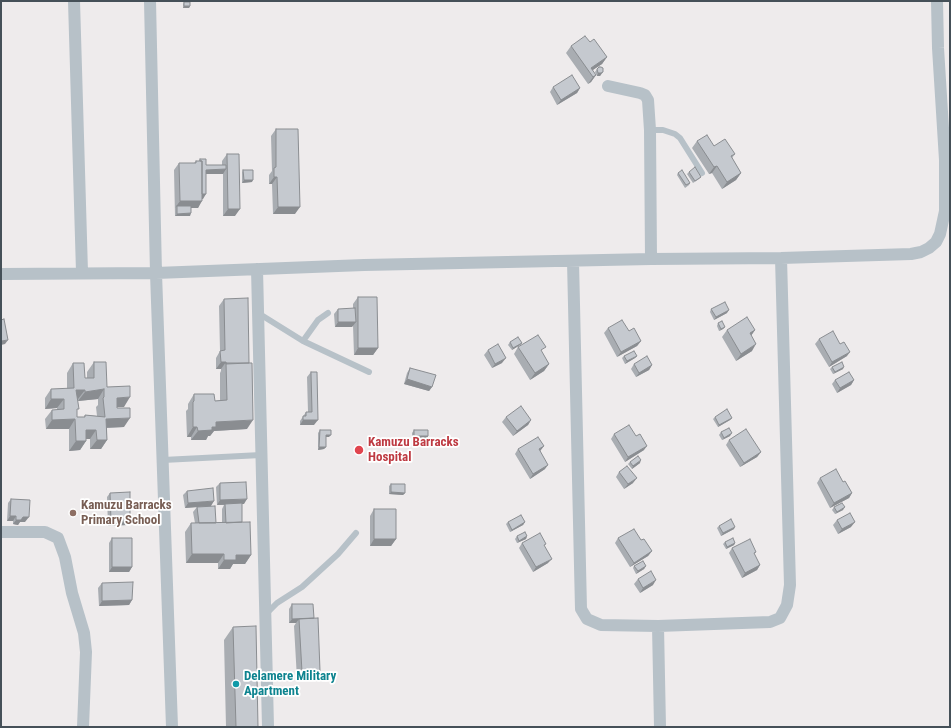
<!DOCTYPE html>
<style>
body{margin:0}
#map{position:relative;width:951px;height:728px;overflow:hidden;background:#eeebec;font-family:"Roboto Condensed",sans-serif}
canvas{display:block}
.frame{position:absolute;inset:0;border:2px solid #455058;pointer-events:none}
</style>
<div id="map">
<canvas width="951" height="728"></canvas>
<div class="frame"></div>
</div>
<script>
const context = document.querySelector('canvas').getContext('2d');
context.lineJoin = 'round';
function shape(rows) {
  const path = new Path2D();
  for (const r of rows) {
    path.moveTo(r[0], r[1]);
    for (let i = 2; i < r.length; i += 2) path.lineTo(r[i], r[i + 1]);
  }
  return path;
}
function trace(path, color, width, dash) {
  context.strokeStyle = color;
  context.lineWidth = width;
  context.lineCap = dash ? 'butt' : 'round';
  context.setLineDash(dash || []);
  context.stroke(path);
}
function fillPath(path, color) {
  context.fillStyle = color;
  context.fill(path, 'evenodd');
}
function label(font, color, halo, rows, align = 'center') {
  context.font = font + ' "Roboto Condensed",sans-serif';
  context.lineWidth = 3.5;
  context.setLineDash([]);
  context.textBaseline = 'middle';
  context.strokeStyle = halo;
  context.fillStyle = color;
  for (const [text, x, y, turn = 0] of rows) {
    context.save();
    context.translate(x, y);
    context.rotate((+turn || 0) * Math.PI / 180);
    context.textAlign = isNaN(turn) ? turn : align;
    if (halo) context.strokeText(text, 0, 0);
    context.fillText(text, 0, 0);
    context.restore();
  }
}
trace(shape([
 [650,130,663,130,675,134,680,138,702,173],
 [258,313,303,341,369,372],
 [303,341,318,320,328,313],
 [163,460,261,455],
 [266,614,277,603,302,587,338,554,356,533]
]), '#b7c1c8', 6);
trace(shape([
 [74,1,82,272],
 [150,1,156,273,172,727],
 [608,86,640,93,645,95,648,100,650,130,651,259],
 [573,261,581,609,587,619,601,625,658,626,770,622,780,618,787,605,790,585,781,258],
 [257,269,268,727],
 [1,274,156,273,364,265,651,259,781,258,911,254,921,252,929,248,936,242,940,234,945,211,945,160,938,48,937,1],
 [1,532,45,532,58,538,65,557,72,593,84,633,86,652,83,727],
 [658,626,660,727]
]), '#b7c1c8', 12);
fillPath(shape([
 [184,2,190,6,189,8,183,8,183,4],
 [590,42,607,57,602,64,592,70,596,75,591,82,588,84,566,53,571,46],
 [597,69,601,74,600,76,597,76,595,72],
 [553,87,580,88,577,93,557,105,550,92],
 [276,129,295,214,273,214,272,184,269,184,269,175,272,171,271,136],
 [697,141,714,146,735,154,732,158,741,173,736,180,722,189,712,173,709,174,692,148],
 [227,154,235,216,223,216,223,174,206,174,203,199,202,199,198,208,191,208,190,216,175,216,174,170,179,163,194,163,196,161,199,161,200,159,206,165,222,165,222,161],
 [243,170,252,182,242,183,242,172],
 [689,172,701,177,699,179,693,183,687,174],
 [678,173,690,183,689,185,685,188,677,175],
 [358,297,378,348,373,355,354,355,353,325,352,327,335,327,334,314,338,309,353,309,353,304],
 [224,299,247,429,214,431,210,436,208,436,206,440,191,440,191,437,187,437,186,411,188,409,188,404,194,394,215,401,220,400,220,373,221,371,221,369,216,369,216,358,220,351,219,306],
 [711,309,727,313,714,320,710,312],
 [718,323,725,327,723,329,719,331,717,326],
 [608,328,629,331,641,341,637,346,617,357,604,333],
 [727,330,755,330,751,336,752,351,736,361,722,337],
 [819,339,847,356,829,367,815,344],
 [510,342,522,343,520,345,512,350,508,345],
 [518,347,542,353,549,364,544,371,530,380,514,354],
 [488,350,502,363,492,368,484,355],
 [624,356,637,356,635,358,625,364,622,358],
 [94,362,107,387,124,407,117,407,124,427,107,428,107,440,101,449,90,449,90,439,86,439,86,441,80,450,69,451,69,429,46,429,45,419,52,410,57,410,57,408,45,409,45,398,51,389,67,389,67,373,73,363,85,378,87,378,87,372],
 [77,399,78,399,78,401,98,399,98,405,96,407,97,416,85,415,84,417,77,417],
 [634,364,652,365,649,370,636,377,631,369],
 [832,367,843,369,833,374,830,369],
 [410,368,432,387,429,391,404,384,407,373],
 [311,372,314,425,300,425,300,421,306,412,308,412,307,377],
 [835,380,854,380,851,385,837,393,832,384],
 [506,417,531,420,528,425,513,436,502,422],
 [715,417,732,418,730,420,718,427,713,419],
 [320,430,329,437,326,437,326,447,324,449,318,450,318,433],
 [414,430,428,436,427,438,412,438,412,433],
 [721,432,730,436,722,440,719,435],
 [614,434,636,436,644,450,625,462,611,439],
 [729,440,761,452,757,457,740,467,726,445],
 [544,446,540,451,545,469,530,479,515,454,518,449],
 [630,462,640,463,632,469,628,464],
 [619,472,633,483,624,489,616,477],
 [820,478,843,482,852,493,849,498,830,508,817,483],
 [220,483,244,504,242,504,242,522,251,555,245,564,233,564,230,569,218,569,218,563,186,563,185,532,191,523,195,523,193,512,197,507,185,508,183,495,187,491,211,506,216,523,222,523,222,509,224,505,217,505,216,487],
 [391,484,405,493,403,495,389,494,389,486],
 [110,493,127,525,108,526,107,497],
 [11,499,25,522,20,522,18,525,13,524,13,521,7,521,8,503],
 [834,507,843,510,835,514,832,510],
 [374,509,396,539,391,546,370,546,370,516],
 [837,520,851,527,838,534,833,525],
 [508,522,525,522,523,525,510,532,506,524],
 [719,526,734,529,721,536,717,528],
 [517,536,527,536,526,539,517,543,515,539],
 [112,538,132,567,129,572,109,572,109,543],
 [618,538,641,540,652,551,648,556,630,567,615,543],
 [725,542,735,543,734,545,726,549,723,544],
 [522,543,544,546,548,563,533,572,519,548],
 [732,548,756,552,754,554,760,565,757,570,742,578,729,553],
 [634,566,646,566,644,569,636,574,633,568],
 [638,579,653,585,640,593,634,584],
 [102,583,132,600,129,605,99,606,98,588],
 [292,604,314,618,320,671,315,678,297,679,294,626,296,623,289,623,289,609],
 [233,627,258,727,226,727,224,640]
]), '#a9adb2');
fillPath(shape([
 [184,6,190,6,189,8,183,8],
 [607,57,602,64,590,72,591,68],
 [603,72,600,76,597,76,598,73],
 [596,75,591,82,588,84,593,77],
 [580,88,577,93,557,105,561,100],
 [717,166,712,173,709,174,714,167],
 [226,169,223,174,203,174,206,170],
 [741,173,736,180,722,189,727,182],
 [274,177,277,177,272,184,269,184],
 [244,180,253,180,252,182,242,183],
 [201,194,206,194,203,199,198,199],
 [180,201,202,201,198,208,177,208,177,206,175,208],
 [278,207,300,207,295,214,273,214],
 [228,209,240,209,235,216,223,216],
 [191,213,190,216,175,216,177,214],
 [729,310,727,313,714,320,716,317],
 [338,322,356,322,352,327,335,327],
 [725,327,723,329,719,331,721,329],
 [755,330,750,337,750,333],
 [8,340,5,344,1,345,1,341],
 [641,341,637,346,617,357,621,352],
 [522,343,520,345,512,350,513,348],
 [756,344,752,351,736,361,741,354],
 [358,348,378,348,373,355,354,355],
 [850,352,847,356,829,367,832,362],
 [637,356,635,358,625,364,627,361],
 [506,358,502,363,492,368,495,364],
 [221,362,226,362,221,369,216,369],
 [549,364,544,371,530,380,535,373],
 [652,365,649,370,636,377,639,373],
 [844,367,843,369,833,374,835,372],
 [407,379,432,387,429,391,404,384],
 [854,380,851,385,837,393,840,388],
 [104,389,98,399,78,401,85,392],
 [76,390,85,390,78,399,70,399],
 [130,397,124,407,110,407,117,398],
 [51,399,64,399,57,408,45,409],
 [130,418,124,427,100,428,106,419],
 [732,418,730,420,718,427,719,425],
 [75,419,69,429,46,429,52,420],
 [253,420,247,429,214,431,210,436,208,436,206,440,191,440,198,431,216,422],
 [303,420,318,420,314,425,300,425],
 [531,420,528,425,513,436,517,431],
 [193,427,197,427,191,437,187,437],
 [86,430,96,430,90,439,80,439],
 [732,433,730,436,722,440,724,438],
 [326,435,331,435,329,437,324,437],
 [414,436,428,436,427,438,412,438],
 [97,440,107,440,101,449,90,449],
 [76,441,86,441,80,450,69,451],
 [544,446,540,451,535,454,539,449],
 [647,446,644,450,625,462,628,457],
 [319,447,326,447,324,449,318,450],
 [761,452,757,457,740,467,744,463],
 [641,460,640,463,632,469,633,466],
 [548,465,545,469,530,479,533,474],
 [637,478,633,483,624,489,628,484],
 [391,492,405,493,403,495,389,494],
 [852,493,849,498,830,508,834,503],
 [247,499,244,504,217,505,220,500],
 [214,501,211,506,185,508,188,503],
 [845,507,843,510,835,514,837,512],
 [10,516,16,516,13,521,7,521],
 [23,517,29,517,25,522,20,522,18,525,13,524,16,520],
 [111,521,130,521,127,525,108,526],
 [525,522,523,525,510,532,512,530],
 [855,522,851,527,838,534,842,529],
 [735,527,734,529,721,536,723,533],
 [527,536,526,539,517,543,519,541],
 [374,539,396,539,391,546,370,546],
 [735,543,734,545,726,549,727,547],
 [652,551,648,556,630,567,634,563],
 [192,554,224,554,218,563,186,563],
 [236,555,251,555,245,564,233,564,230,569,218,569,224,560],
 [552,559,548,563,533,572,536,567],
 [760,565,757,570,742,578,745,573],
 [646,566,644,569,636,574,638,571],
 [112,567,132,567,129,572,109,572],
 [656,580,653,585,640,593,643,588],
 [132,600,129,605,99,606,102,601],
 [314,618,299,619,296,623,289,623,292,619],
 [320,671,315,678,297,679,302,672]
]), '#8a8d91');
const building = shape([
 [184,2,190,2,190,6,184,6,184,2],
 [585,36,590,42,594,39,607,57,591,68,596,75,593,77,571,46,585,36],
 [599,67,601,67,603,68,603,72,601,73,598,73,597,69,599,67],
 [572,75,580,88,561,100,553,87,572,75],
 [276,129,298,129,300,207,278,207,277,177,274,177,274,168,276,167,276,129],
 [707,135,714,146,725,139,735,154,731,156,741,173,727,182,717,166,714,167,697,141,707,135],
 [227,154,239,154,240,209,228,209,227,154],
 [200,159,206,159,206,165,226,165,226,169,206,170,206,194,202,194,202,161,200,161,200,159],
 [196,161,202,161,202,201,180,201,179,163,196,163,196,161],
 [695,167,701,177,695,181,689,172,695,167],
 [243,170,253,170,253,180,244,180,243,170],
 [682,170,690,183,686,185,678,173,682,170],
 [177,206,191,206,191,213,177,214,177,206],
 [358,297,377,297,378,348,358,348,358,297],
 [248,298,249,363,226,364,226,362,221,362,220,351,225,350,224,299,248,298],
 [725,302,729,310,716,317,711,309,725,302],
 [355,308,356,322,338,322,338,309,355,308],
 [747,317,755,330,750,333,756,344,741,354,727,330,747,317],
 [4,319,8,340,1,341,1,320,4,319],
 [622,320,629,331,634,328,641,341,621,352,608,328,622,320],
 [722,321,725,327,721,329,718,323,722,321],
 [833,331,840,344,844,342,850,352,832,362,819,339,833,331],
 [538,335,546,347,541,350,549,364,535,373,518,347,538,335],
 [518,337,522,343,513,348,510,342,518,337],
 [498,344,506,358,495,364,488,350,498,344],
 [634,351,637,356,627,361,624,356,634,351],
 [647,356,652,365,639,373,634,364,647,356],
 [94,362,106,362,107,387,130,386,130,397,117,398,117,408,130,408,130,418,106,419,107,440,97,440,96,430,86,430,86,441,76,441,75,419,52,420,52,410,64,409,64,399,51,399,51,389,74,388,73,363,84,363,85,378,94,378,94,362],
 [104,389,104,397,103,398,105,417,85,415,85,417,77,417,77,409,79,409,76,390,85,390,85,392,104,389],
 [842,362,844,367,835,372,832,367,842,362],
 [226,363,252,363,253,420,216,422,216,427,212,427,212,430,198,431,197,427,193,427,193,402,194,401,194,394,214,394,215,401,227,400,226,363],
 [410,368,436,375,432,387,407,379,410,368],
 [311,372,317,372,318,420,303,420,303,416,306,416,306,412,312,412,311,372],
 [849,372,854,380,840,388,835,380,849,372],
 [521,406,531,420,517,431,506,417,521,406],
 [727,409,732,418,719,425,715,417,727,409],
 [629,425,636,436,640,434,647,446,628,457,614,434,629,425],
 [729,428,732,433,724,438,721,432,729,428],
 [746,429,761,452,744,463,729,440,746,429],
 [320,430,331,430,331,435,326,435,326,447,319,447,320,430],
 [414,430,428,430,428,436,414,436,414,430],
 [538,437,544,446,539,449,548,465,533,474,518,449,538,437],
 [638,456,641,460,633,466,630,462,638,456],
 [627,466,637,478,628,484,619,472,627,466],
 [836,469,843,482,845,481,852,493,834,503,820,478,836,469],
 [246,482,247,499,220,500,220,483,246,482],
 [391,484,405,484,405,493,391,492,391,484],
 [213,488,214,501,188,503,187,491,213,488],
 [130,492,130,521,111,521,110,493,130,492],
 [11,499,30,500,29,517,23,517,21,520,16,520,16,516,10,516,11,499],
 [242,503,242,522,226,523,225,504,242,503],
 [842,503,845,507,837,512,834,507,842,503],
 [215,506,216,523,199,523,197,507,215,506],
 [374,509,396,509,396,539,374,539,374,509],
 [850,513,855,522,842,529,837,520,850,513],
 [521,515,525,522,512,530,508,522,521,515],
 [731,519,735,527,723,533,719,526,731,519],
 [250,522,251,555,236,555,236,560,224,560,224,554,192,554,191,523,250,522],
 [634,529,641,540,644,539,652,551,634,563,618,538,634,529],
 [525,532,527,536,519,541,517,536,525,532],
 [540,533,546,544,544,545,552,559,536,567,522,543,540,533],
 [112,538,132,538,132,567,112,567,112,538],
 [733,538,735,543,727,547,725,542,733,538],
 [750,539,756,552,754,553,760,565,745,573,732,548,750,539],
 [643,561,646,566,638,571,634,566,643,561],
 [651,571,656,580,643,588,638,579,651,571],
 [133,582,132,600,102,601,102,583,133,582],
 [292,604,313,604,314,618,292,619,292,604],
 [318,618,320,671,302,672,299,619,318,618],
 [256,626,258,727,236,727,233,627,256,626]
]);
fillPath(building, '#c5c9cf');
trace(building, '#8a8d91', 1);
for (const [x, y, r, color] of [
 [359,450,5,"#e0444e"],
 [73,513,4,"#8d6e63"],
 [236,684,4,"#0f9aa8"]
]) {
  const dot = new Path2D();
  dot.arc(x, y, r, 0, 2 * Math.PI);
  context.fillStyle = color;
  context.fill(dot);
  trace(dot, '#fff', 1.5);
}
label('bold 13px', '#be3a42', '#fff', [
 ["Kamuzu Barracks",368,443],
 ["Hospital",368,458]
], 'left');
label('bold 13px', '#785e54', '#fff', [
 ["Kamuzu Barracks",81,506],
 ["Primary School",81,521]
], 'left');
label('bold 13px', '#0d838f', '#fff', [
 ["Delamere Military",244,677],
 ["Apartment",244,692]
], 'left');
</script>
